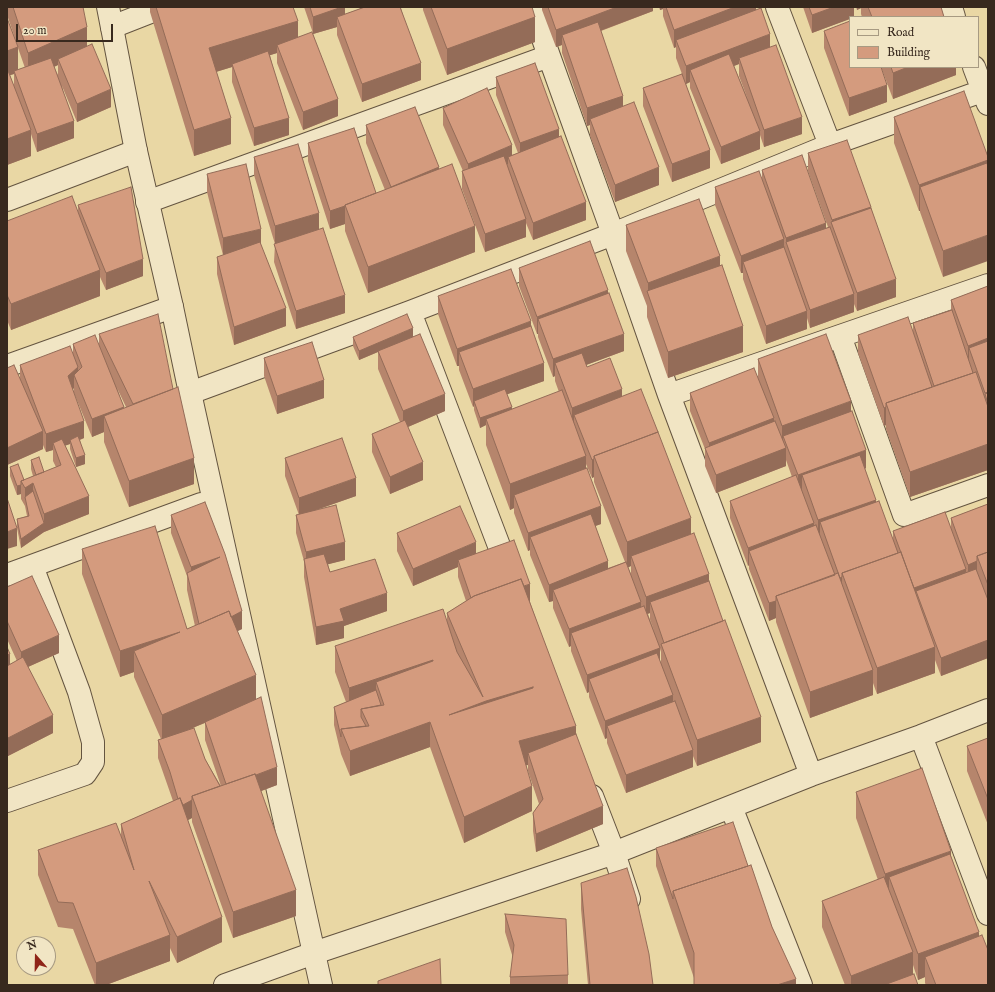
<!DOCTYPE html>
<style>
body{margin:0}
#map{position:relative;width:995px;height:992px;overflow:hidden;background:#e9d7a4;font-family:"IM FELL English",serif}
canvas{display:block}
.frame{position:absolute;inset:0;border:8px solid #38291e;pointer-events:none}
.legend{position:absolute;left:849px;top:16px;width:130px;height:52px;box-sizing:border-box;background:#f1e5c4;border:1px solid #a79a82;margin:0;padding:5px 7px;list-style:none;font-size:12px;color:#38291e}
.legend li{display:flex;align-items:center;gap:8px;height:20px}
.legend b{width:20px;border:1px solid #a79a82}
.north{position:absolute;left:16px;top:936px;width:40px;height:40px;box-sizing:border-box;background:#f1e5c4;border:1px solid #a79a82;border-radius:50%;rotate:340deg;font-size:11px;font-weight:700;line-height:16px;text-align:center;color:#38291e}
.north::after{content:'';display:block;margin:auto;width:14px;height:18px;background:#8f2418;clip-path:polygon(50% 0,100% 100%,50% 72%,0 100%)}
.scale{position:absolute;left:16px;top:24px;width:97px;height:18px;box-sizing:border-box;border:2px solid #38291e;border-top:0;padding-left:5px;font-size:12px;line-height:14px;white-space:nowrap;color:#38291e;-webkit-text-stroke:3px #f1e5c4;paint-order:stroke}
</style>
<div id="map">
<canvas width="995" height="992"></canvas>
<div class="frame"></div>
<ul class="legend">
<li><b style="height:5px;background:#f1e5c4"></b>Road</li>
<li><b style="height:11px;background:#d49b7e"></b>Building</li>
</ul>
<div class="north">N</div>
<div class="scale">20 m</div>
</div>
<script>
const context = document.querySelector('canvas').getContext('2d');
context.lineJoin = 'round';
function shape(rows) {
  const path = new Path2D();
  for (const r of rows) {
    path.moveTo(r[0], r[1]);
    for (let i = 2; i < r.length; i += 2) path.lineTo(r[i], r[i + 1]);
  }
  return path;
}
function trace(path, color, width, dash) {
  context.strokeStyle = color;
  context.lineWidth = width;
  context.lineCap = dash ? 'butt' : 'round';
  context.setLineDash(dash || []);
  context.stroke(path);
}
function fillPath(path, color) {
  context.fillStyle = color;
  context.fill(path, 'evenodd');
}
const minor = shape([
 [532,7,549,56,613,234,669,395,811,775],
 [777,7,830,145],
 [951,7,954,17],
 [112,27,163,7],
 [974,67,988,104],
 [7,200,136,151],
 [147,202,549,56],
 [410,312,509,572],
 [840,336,904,515,988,485],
 [7,366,172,307],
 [190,393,410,312,613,234,830,145,988,89],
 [669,395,988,285],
 [7,575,201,504],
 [921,736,988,914],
 [592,796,614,853,629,899],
 [7,801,85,774,93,762,93,742,79,692,32,566],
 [731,807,801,985],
 [225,985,314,953,614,853,811,775,921,736,988,710]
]);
const tertiary = shape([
 [108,7,136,151,172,307,190,393,321,985]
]);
trace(minor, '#645440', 24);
trace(tertiary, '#645440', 24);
trace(minor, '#f1e5c4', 22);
trace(tertiary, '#f1e5c4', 22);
fillPath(shape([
 [7,7,83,7,87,46,111,107,77,122,62,86,74,138,37,152,31,134,31,156,7,165,7,18,16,41,7,15],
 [18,48,25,68,18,70],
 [58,65,58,75,54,67],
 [14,74,14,87,10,75],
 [150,7,293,7,298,37,313,33,304,7,345,7,345,14,360,9,359,7,404,7,401,8,421,80,362,102,337,35,337,27,313,34,338,116,303,130,277,63,277,53,270,55,289,135,254,146,232,82,232,67,216,72,231,144,194,156,150,12],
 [423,7,532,7,535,42,447,75,423,10],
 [542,7,653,7,653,11,601,31,623,106,659,185,615,202,590,136,590,125,587,126,562,53,562,45,556,47,542,10],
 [659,7,756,7,756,10,802,134,764,147,760,135,760,149,721,164,690,88,690,82,686,84,710,168,672,182,643,106,643,88,682,74,676,58,676,47,674,48,663,16,663,9,660,10],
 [739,64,739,76,748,100,734,66],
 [803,7,854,7,854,17,812,33],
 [856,7,941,7,944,17,861,17,862,17,861,14,861,8,857,10],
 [824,31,887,102,849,116,824,48],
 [881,67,956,67,956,75,893,99],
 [496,77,559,137,586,220,533,240,526,223,526,237,485,252,462,189,462,171,463,171,443,125,443,108,512,155,518,153,496,95],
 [894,117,988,157,943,277,920,212,920,211,919,211,894,143],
 [366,125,439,169,475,252,368,293,345,231,345,224,330,229,308,161,308,143,376,193,385,190,366,143],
 [808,153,871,208,896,297,857,311,854,304,854,312,810,328,807,318,807,329,766,344,743,279,743,273,741,273,715,205,715,187,762,180,762,170,826,228,828,227,808,171],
 [254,157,319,229,345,313,296,329,274,262,275,244,254,175],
 [207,174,261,245,286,326,234,345,217,274,217,257,223,255,207,192],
 [78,205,143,276,106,290,100,277,100,296,11,330,7,320,7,221,78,213],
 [626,225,720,265,743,352,668,378,647,317,647,306,626,251],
 [519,268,608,293,624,351,586,365,587,367,622,397,691,534,709,581,761,742,697,766,693,756,693,767,626,793,607,743,607,738,605,739,589,697,589,692,587,693,571,651,571,646,569,647,553,608,553,601,549,602,530,555,530,550,528,551,514,513,514,508,510,510,486,445,486,425,480,428,474,410,474,406,473,407,459,370,459,366,457,366,438,314,438,296,531,326,544,381,507,394,512,409,559,392,555,381,555,376,553,377,538,337,538,334,537,334,519,286],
 [586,464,592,478,594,477,594,482,625,562,608,568,595,526,601,524,586,469],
 [631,566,631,574,628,567],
 [650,613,650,620,655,633,648,614],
 [660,649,661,652,661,663,660,661],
 [988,286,988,470,910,497,886,429,886,425,884,426,858,353,858,335,913,333,913,323,951,310,951,300],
 [99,334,173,389,194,484,129,507,104,442,104,432,92,437,74,393,74,388,73,389,84,438,80,440,85,464,76,467,70,449,70,444,65,445,89,514,44,532,21,548,17,528,17,519,27,516,25,506,21,499,21,494,17,495,10,476,10,467,24,480,33,476,31,469,31,460,44,472,56,467,53,461,53,450,46,452,43,445,43,449,7,465,7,368,20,379,20,365,73,356,73,344,99,345],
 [117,388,126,407,124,408],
 [353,337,413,337,445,411,408,427,423,480,390,494,372,452,372,434,400,422,378,369,378,352,359,360,353,346],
 [264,358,324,398,277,414,264,376],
 [758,359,851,412,866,468,865,469,876,502,893,540,893,531,951,527,951,518,988,504,988,658,941,676,935,660,935,673,877,694,873,683,873,695,810,718,776,622,776,618,769,621,749,569,749,565,748,566,730,518,730,501,792,477,786,460,786,466,716,493,705,466,705,449,690,411,690,393,758,377],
 [285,458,356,496,316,510,345,560,328,564,330,572,387,611,344,626,344,638,316,645,304,577,304,561,296,533,296,515,299,515,285,476],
 [171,515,242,629,237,631,256,699,277,785,261,791,296,916,233,938,192,822,192,818,188,820,222,942,177,963,170,948,170,961,106,985,95,985,73,929,58,927,38,875,38,850,121,836,121,824,173,801,158,758,158,740,161,739,134,677,134,672,120,677,82,574,82,549,187,629,195,626,187,590,187,576,171,533],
 [205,723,205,740,221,786,205,759,192,728],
 [397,533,476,553,530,602,576,734,603,824,536,852,533,831,533,813,539,804,528,771,528,765,526,765,532,811,464,843,430,747,350,776,341,754,334,725,334,707,346,702,335,672,335,646,447,623,447,613,466,601,458,577,458,567,413,586,397,551],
 [7,587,59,653,28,667,53,733,8,756,7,753,7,647,10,664,17,661,7,639],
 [988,738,988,825,967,771,967,746],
 [856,792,951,856,979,937,988,985,926,985,925,983,925,977,918,980,913,965,913,974,918,985,845,985,822,927,822,901,878,880,856,818],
 [656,848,748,866,772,927,796,985,694,978,656,866],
 [581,883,653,985,588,985,581,909],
 [505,914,568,975,568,985,510,985,510,977,513,958,505,932]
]), '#b6856c');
fillPath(shape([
 [342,7,345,7,345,24,337,17,337,27,313,34,313,17],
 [617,7,653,7,653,11,565,44,562,35,562,45,556,47,556,30],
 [660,7,663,7,663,9,660,10],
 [735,7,756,7,756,17,676,40,676,47,674,48,674,30],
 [834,7,854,7,854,17,850,17,850,19,812,33,812,15],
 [857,7,861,7,861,8,857,10],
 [535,17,535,42,447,75,447,49],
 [298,21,298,47,277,45,277,53,233,67,232,64,232,67,209,74,209,48],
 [87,27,87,52,58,59,58,65,28,78,28,53],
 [770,34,770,52,739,58,739,64,694,81,690,70,690,82,686,84,686,66],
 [18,47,18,72,14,71,14,74,7,76,7,51],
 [421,63,421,80,362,102,362,84],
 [908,67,956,67,956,75,893,99,893,73],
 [887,85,887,102,849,116,849,98],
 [111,89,111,107,77,122,77,104],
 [623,96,623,114,590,119,590,125,587,126,587,108],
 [338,99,338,116,303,130,303,112],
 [802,117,802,134,764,147,764,130],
 [231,118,231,144,194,156,194,130],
 [289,118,289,135,254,146,254,128],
 [74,121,74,138,37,152,37,134],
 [559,129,559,147,520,161,520,143],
 [31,130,31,156,7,165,7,139],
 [760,131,760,149,721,164,721,147],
 [512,145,512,163,508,157,508,164,468,182,468,164],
 [710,150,710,168,672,182,672,164],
 [988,160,988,186,920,187,920,211,919,211,919,185],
 [439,167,439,185,391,204,391,187],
 [659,167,659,185,615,202,615,185],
 [586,202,586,220,533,240,533,223],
 [345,206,345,224,330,229,330,211],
 [871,207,871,224,832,223,832,220],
 [319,213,319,231,275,244,275,226],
 [526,219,526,237,485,252,485,234],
 [826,223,826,241,786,244,786,238],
 [475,226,475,252,368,293,368,267],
 [261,229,261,246,223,256,223,238],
 [988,235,988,261,943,277,943,251],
 [784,239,784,257,743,262,743,273,741,273,741,256],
 [720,256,720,282,648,293,648,283],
 [143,259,143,276,106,290,106,273],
 [100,270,100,296,11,330,11,304],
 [896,279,896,297,857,311,857,293],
 [608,290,608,307,538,319,538,334,537,334,537,317],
 [854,294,854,312,810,328,810,310],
 [345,295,345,313,296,329,296,311],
 [286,308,286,326,234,345,234,327],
 [807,311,807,329,766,344,766,326],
 [531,321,531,339,459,352,459,366,457,366,457,349],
 [743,326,743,352,668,378,668,352],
 [413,328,413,337,359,360,359,351],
 [624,334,624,351,559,375,555,363,555,376,553,377,553,359],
 [988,338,988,356,969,348,969,363,968,364,968,346],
 [544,363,544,381,475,406,474,401,474,406,473,407,473,389],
 [78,367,78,384,74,375,74,388,68,394,68,376],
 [324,380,324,398,277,414,277,396],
 [622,389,622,407,574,415,574,425,572,426,572,408],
 [445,394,445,411,403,429,403,411],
 [851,401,851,427,783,436,783,449,786,448,786,466,716,493,716,475,782,449,782,426],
 [124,407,124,424,104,416,104,432,92,437,92,419],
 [512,407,512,416,486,419,486,425,480,428,480,418],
 [886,407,886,425,884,426,884,408],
 [774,418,774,436,709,459,709,443],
 [84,421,84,438,71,443,70,440,70,444,56,449,53,443,53,450,46,452,46,434],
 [43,431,43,449,7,465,7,448],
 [988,444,988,470,910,497,910,472],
 [866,450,866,468,807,489,802,475,802,491,798,493,798,475],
 [85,455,85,464,76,467,76,458],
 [586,456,586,481,514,495,514,508,510,510,510,484],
 [194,458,194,484,129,507,129,481],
 [594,459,594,477,592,478,592,460],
 [423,462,423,480,390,494,390,477],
 [356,478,356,496,299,516,299,498],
 [33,483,33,500,25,497,25,488],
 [21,485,21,494,17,495,17,486],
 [89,496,89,514,44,532,44,514],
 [876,500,876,518,820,522,820,537,818,538,818,520],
 [601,506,601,524,534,548,530,537,530,550,528,551,528,533],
 [691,518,691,544,631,556,631,566,627,568,627,542],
 [44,523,44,532,21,548,21,539],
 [814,523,814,541,749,551,749,565,748,566,748,548],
 [17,528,17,546,7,549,7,532],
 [345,542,345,560,306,570,306,552],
 [476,542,476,560,458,560,458,567,413,586,413,569],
 [220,557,191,585,191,567],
 [608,561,608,579,553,590,553,601,549,602,549,585],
 [977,561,977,579,968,582,968,565],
 [966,569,966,587,916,591,916,605,914,588],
 [709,574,709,591,650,602,650,613,646,614,646,597],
 [842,577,842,595,840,578],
 [530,584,530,602,474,622,474,604],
 [387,593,387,611,344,626,344,638,316,645,316,627,340,609],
 [776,601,776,618,769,621,769,603],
 [641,602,641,619,571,633,571,646,569,647,569,629],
 [242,611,242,629,201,649,201,631],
 [180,632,134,651,134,672,120,677,120,651],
 [59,635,59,653,21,670,21,652],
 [988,640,988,658,941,676,941,658],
 [935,647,935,673,877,694,877,668],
 [660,648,660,665,589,679,589,692,587,693,587,675],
 [10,654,10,672,7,673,7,655],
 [433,660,433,685,376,682,376,705,349,714,349,688],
 [873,670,873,695,810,718,810,692],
 [256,675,256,701,162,741,162,715],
 [533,687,533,713,449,740,449,715,486,701],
 [673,695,673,713,607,726,607,738,605,739,605,721],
 [53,715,53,733,8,756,8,738],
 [761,717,761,742,697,766,697,740],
 [430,722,430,747,350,776,350,751],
 [576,726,576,752,528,753,528,765,519,767,519,741],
 [693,750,693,767,626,793,626,775],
 [277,767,277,785,227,804,227,787],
 [532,786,532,811,464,843,464,817],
 [192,800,192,818,180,824,180,806],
 [603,806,603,824,536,852,536,834],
 [951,851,951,876,889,877,889,898,885,900,885,874],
 [296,890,296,916,233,938,233,912],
 [222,917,222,942,177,963,177,937],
 [979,932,979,957,925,957,925,977,918,980,918,954],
 [170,935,170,961,106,985,96,985,96,963],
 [913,952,913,978,894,985,851,985,851,976],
 [796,979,796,985,777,985]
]), '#946c58');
const building = shape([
 [13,7,83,7,87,27,28,53,13,7],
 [156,7,293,7,298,21,209,48,231,118,194,130,156,7],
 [310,7,342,7,313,17,310,7],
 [365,7,400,7,421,63,362,84,337,17,365,7],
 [431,7,532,7,535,17,447,49,431,7],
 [548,7,617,7,556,30,548,7],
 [666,7,735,7,674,30,666,7],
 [809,7,834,7,812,15,809,7],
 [868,7,941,7,944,17,872,17,868,7],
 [761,8,770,34,686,66,676,40,761,8],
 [7,18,18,47,7,51,7,18],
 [850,21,850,67,881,67,887,85,849,98,824,31,850,21],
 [598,22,623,96,587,108,562,35,598,22],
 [312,32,338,99,303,112,277,45,312,32],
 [92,44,111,89,77,104,58,59,92,44],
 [776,45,802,117,764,130,739,58,776,45],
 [268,51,289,118,254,128,232,64,268,51],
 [729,54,760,131,721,147,690,70,729,54],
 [51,58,74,121,37,134,14,71,51,58],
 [535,63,559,129,520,143,496,77,535,63],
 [891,67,908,67,893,73,891,67],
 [7,68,31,130,7,139,7,68],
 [682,74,710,150,672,164,643,88,682,74],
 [487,88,512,145,468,164,443,108,487,88],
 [964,91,988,157,988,160,919,185,894,117,964,91],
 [634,102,659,167,615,185,590,119,634,102],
 [415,107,439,167,391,187,366,125,415,107],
 [354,128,376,193,345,205,345,206,330,211,308,143,354,128],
 [561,136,586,202,533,223,508,157,561,136],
 [847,140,871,207,832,220,808,153,847,140],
 [298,144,319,213,275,226,254,157,298,144],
 [802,155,826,223,786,238,762,170,802,155],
 [504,156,526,219,485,234,462,171,504,156],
 [987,163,988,167,988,235,943,251,920,187,987,163],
 [246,164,261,229,223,238,207,174,246,164],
 [452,164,475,226,368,267,345,205,452,164],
 [759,171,784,239,741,256,715,187,759,171],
 [131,187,143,259,106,273,78,205,131,187],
 [72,196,100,270,11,304,7,295,7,221,72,196],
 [699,199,720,256,648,283,626,225,699,199],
 [871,208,896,279,857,293,831,222,871,208],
 [830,227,854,294,810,310,786,242,830,227],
 [323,228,345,295,296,311,274,244,323,228],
 [590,241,608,290,537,317,519,268,590,241],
 [260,242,286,308,234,327,217,257,260,242],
 [784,247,807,311,766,326,743,262,784,247],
 [722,265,743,326,668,352,647,291,722,265],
 [511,269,531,321,457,349,438,296,511,269],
 [988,286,988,338,968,346,951,300,988,286],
 [609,293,624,334,553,359,538,319,609,293],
 [952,310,973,373,934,386,913,323,952,310],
 [158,314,173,389,133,404,99,334,158,314],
 [407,314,413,328,359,351,353,337,407,314],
 [908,317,932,387,886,403,886,407,884,408,858,335,908,317],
 [531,326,544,363,473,389,459,352,531,326],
 [420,334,445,394,403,411,378,351,420,334],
 [826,334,851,401,782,426,758,359,826,334],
 [95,335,124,407,92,419,74,375,82,367,73,344,95,335],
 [988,341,988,392,985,393,969,348,988,341],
 [312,342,324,380,277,396,264,358,312,342],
 [70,346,78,367,68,376,84,421,46,434,20,365,70,346],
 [582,353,587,367,610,358,622,389,572,408,555,363,582,353],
 [14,365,43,431,7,448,7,368,14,365],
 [754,368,774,418,709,443,690,393,754,368],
 [976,372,988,407,988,444,910,472,886,403,976,372],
 [178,387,194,458,129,481,104,416,178,387],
 [505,389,512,407,480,418,474,401,505,389],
 [641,389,658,432,594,456,594,459,592,460,574,415,641,389],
 [562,390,586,456,510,484,486,419,562,390],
 [988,393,988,404,985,394,988,393],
 [852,411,866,450,798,475,783,436,852,411],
 [405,420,423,462,390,477,372,434,405,420],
 [775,421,786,448,716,475,705,448,775,421],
 [658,432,691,518,627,542,594,456,658,432],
 [78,436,85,455,76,458,70,440,78,436],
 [342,438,356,478,299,498,285,458,342,438],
 [62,439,89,496,44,514,33,483,25,488,21,481,61,465,53,443,62,439],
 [860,455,876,500,818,520,802,475,860,455],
 [39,457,44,472,36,475,31,460,39,457],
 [18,464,24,480,21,481,21,485,17,486,10,467,18,464],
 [587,468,601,506,528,533,514,495,587,468],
 [796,475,814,523,748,548,730,501,796,475],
 [33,491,44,523,21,539,17,519,29,516,25,497,33,491],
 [7,498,17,528,7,532,7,498],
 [879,501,898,553,842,573,842,577,840,578,820,522,879,501],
 [205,502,225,554,242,611,231,617,229,611,199,624,187,573,220,557,191,567,171,515,205,502],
 [988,504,988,552,977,556,977,561,968,565,951,518,988,504],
 [336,505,345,542,306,552,296,515,336,505],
 [460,506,476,542,413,569,397,533,460,506],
 [945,512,966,569,914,588,893,531,945,512],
 [591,514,608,561,549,585,530,537,591,514],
 [816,525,835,575,776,596,776,601,769,603,749,551,816,525],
 [155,526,187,629,229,611,256,675,162,715,134,651,180,632,120,651,82,549,155,526],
 [694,533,709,574,646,597,631,556,694,533],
 [514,540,530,584,524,586,521,579,474,596,471,598,458,560,514,540],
 [901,552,935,647,877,668,842,573,901,552],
 [988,552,988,585,977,556,988,552],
 [324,554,330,572,375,559,387,593,340,609,344,621,316,627,304,559,324,554],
 [626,562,641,602,569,629,553,590,626,562],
 [976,569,988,600,988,640,941,658,916,591,976,569],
 [838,573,873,670,810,692,776,596,838,573],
 [32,576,59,635,21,652,7,621,7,587,32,576],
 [521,579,576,726,519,741,532,786,464,817,430,722,350,751,341,729,369,726,361,709,384,705,376,682,433,661,433,660,349,688,335,646,443,609,457,652,483,697,447,613,474,596,521,579],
 [533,687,533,688,449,715,486,701,533,687],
 [709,581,723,621,664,643,650,602,709,581],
 [644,606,660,648,587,675,571,633,644,606],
 [725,620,761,717,697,740,661,644,725,620],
 [7,647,10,654,7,655,7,647],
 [657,653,673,695,605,721,589,679,657,653],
 [23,657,53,715,8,738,7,736,7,666,23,657],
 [376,690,381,705,361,709,361,717,366,726,341,729,341,737,334,707,376,690],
 [261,697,277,767,256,775,255,774,226,784,205,722,261,697],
 [675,701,693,750,626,775,607,726,675,701],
 [194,728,205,759,220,786,192,796,192,800,183,805,180,798,178,799,170,772,158,740,194,728],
 [576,734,603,806,536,834,533,813,543,799,528,753,576,734],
 [988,738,988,799,967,746,988,738],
 [922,768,951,851,885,874,856,792,922,768],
 [255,774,296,890,233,912,192,796,255,774],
 [180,798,222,917,177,937,149,881,170,935,96,963,73,903,58,902,38,850,116,823,134,870,121,824,180,798],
 [733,822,748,866,673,891,673,899,656,848,733,822],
 [950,854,979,932,918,954,889,877,950,854],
 [751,865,772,927,796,979,777,985,694,985,694,953,673,891,751,865],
 [627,868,636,897,649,954,653,985,590,985,581,883,627,868],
 [884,877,913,952,851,976,822,901,884,877],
 [505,914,566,919,568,975,510,977,514,945,505,914],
 [982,935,988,950,988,985,936,985,925,957,982,935],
 [440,959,441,985,378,985,378,981,440,959],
 [914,974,918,985,884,985,914,974]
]);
fillPath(building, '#d49b7e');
trace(building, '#946c58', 1);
</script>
